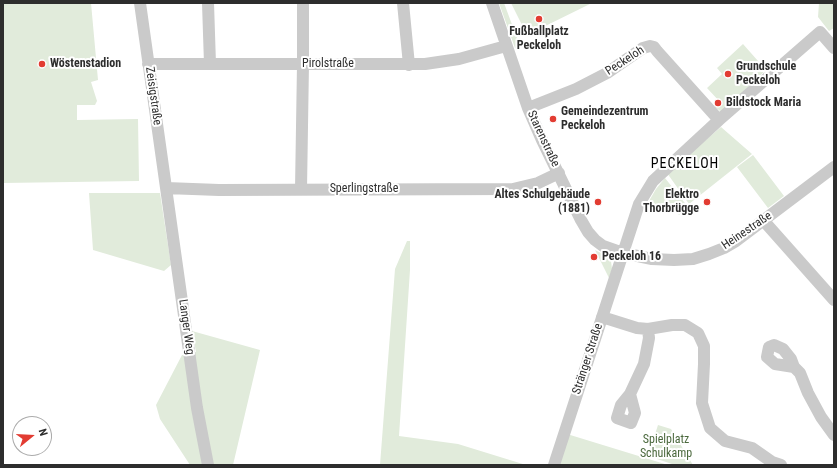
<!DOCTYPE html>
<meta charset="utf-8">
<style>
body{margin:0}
#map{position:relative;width:837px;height:468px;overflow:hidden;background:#fff;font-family:"Roboto Condensed",sans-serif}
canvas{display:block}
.frame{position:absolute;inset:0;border:4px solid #2d2d2d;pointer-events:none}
.north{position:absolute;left:12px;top:416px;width:40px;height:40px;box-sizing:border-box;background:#fff;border:1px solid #ababab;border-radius:50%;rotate:72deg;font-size:11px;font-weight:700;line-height:16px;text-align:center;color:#2d2d2d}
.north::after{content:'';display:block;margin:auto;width:14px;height:18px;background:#e23c32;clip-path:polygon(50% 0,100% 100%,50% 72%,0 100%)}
</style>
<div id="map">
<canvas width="837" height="468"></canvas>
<div class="frame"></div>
<div class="north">N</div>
</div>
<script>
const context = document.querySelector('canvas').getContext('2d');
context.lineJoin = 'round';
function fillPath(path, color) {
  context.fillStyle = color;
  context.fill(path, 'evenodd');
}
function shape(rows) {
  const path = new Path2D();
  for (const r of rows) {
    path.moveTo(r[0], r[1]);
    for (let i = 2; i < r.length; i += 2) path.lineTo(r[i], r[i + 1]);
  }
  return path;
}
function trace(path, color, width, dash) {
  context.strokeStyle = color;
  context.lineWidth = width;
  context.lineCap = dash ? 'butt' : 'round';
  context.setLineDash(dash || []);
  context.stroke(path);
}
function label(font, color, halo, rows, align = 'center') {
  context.font = font + ' "Roboto Condensed",sans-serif';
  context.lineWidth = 4;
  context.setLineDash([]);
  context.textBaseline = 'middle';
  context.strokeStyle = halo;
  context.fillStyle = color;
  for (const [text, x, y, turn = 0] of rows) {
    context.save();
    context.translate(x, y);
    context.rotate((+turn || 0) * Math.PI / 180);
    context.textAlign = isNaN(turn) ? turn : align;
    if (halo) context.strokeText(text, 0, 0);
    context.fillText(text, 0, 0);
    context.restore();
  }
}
fillPath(shape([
 [3,3,91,3,98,80,91,82,97,101,95,105,77,105,77,120,138,119,139,181,3,183],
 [499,3,504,3,520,46,515,48],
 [511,3,592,3,527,35],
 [819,3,834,3,834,28,829,31,818,17],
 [743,44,766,70,724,110,720,111,715,107,720,102,707,88,722,74,717,68],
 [721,127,752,154,689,204,667,173],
 [753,155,784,196,768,208,737,167],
 [665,178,688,207,679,215,668,201,655,210,649,201,656,189],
 [89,193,160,193,171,265,164,271,93,250],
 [407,241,410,241,410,270,399,436,458,444,526,465,380,465,395,269],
 [595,250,603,254,611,261,612,269,609,278],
 [192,331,260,350,233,465,190,465,160,419,156,405,182,355,196,352],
 [658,425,671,429,693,465,675,465,648,456],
 [567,434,668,465,557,465]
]), '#e1ebdb');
trace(shape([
 [140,3,197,408,208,465],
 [208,3,210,64],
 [403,3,409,65],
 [492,3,528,108,542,140,581,220,588,232,595,240,603,246,623,253,652,259,674,260,693,259,709,254,724,248,736,241,834,167],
 [148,64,425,64,459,59,506,46],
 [528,108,576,89,607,73,643,48,650,46,654,47,657,51,719,120],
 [166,188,219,190,513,189,538,183,559,173],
 [301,189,303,64,303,3],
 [763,220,834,300],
 [602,317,637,328,648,329,672,325,685,325,698,333,704,346,704,364,702,403,710,428,725,441,752,448,772,462,781,465],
 [794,367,775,364,767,357,769,347,774,345,783,349,791,359,794,367,800,373,808,393,821,417,834,435],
 [630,394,621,405,617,418,631,423,635,413,630,394,644,364,649,338,648,329],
 [554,465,639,204,653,181,719,120,820,32,834,48]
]), '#cacaca', 12);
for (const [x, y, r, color] of [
 [539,19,4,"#e23c32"],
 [42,64,4,"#e23c32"],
 [728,74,4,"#e23c32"],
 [718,103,4,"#e23c32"],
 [553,119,4,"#e23c32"],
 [598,202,4,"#e23c32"],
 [707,202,4,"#e23c32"],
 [594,257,4,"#e23c32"]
]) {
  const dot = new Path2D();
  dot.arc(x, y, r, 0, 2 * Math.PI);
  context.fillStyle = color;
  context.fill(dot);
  trace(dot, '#fff', 1.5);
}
label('bold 12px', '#2d2d2d', '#fff', [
 ["Fußballplatz",539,32,"center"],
 ["Peckeloh",539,46,"center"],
 ["Wöstenstadion",50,64],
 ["Grundschule",736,67],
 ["Peckeloh",736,81],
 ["Bildstock Maria",726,103],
 ["Gemeindezentrum",561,112],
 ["Peckeloh",561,126],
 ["Altes Schulgebäude",590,195,"right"],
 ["(1881)",590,209,"right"],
 ["Elektro",699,195,"right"],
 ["Thorbrügge",699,209,"right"],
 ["Peckeloh 16",602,257]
], 'left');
label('12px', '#2d2d2d', '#fff', [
 ["Peckeloh",625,61,-33],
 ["Pirolstraße",328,64],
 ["Zeisigstraße",153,96,82],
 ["Starenstraße",543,139,65],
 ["Sperlingstraße",364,189],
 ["Heinestraße",747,231,-34],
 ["Langer Weg",186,327,82],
 ["Stränger Straße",588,359,-72]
]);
label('12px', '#4a683c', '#fff', [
 ["Spielplatz",666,440],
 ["Schulkamp",666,454]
]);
context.letterSpacing = '1px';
label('14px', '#000', '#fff', [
 ["PECKELOH",685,164]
]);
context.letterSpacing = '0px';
</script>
